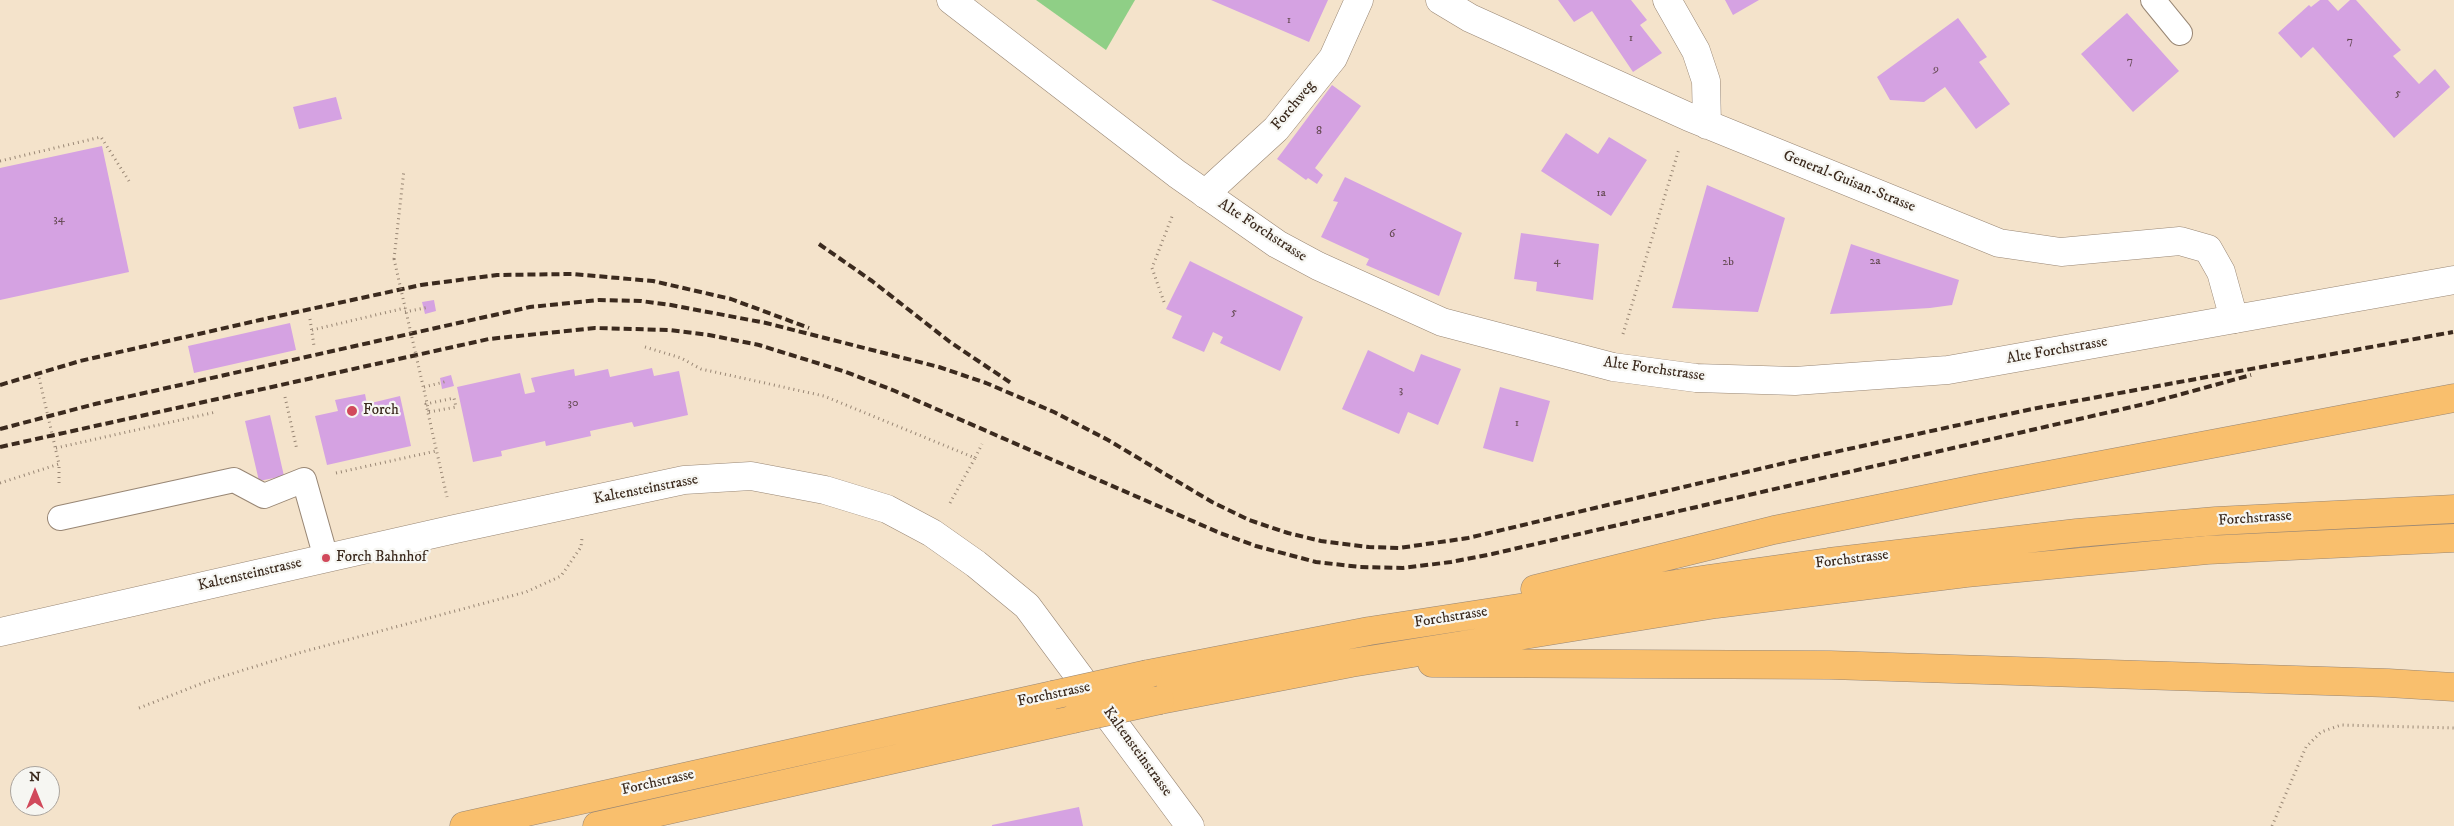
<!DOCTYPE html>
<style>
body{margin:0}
#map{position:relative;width:2454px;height:826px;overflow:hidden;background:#f4e3cb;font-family:"IM FELL DW Pica",serif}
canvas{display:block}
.north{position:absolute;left:10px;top:766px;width:50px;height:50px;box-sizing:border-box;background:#f6f6f2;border:1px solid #aba49d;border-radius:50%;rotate:0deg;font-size:14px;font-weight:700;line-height:20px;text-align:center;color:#3b2a1e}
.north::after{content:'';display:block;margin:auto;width:18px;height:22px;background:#d1495b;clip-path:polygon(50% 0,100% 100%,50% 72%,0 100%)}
</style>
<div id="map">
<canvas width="2454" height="826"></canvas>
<div class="north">N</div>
</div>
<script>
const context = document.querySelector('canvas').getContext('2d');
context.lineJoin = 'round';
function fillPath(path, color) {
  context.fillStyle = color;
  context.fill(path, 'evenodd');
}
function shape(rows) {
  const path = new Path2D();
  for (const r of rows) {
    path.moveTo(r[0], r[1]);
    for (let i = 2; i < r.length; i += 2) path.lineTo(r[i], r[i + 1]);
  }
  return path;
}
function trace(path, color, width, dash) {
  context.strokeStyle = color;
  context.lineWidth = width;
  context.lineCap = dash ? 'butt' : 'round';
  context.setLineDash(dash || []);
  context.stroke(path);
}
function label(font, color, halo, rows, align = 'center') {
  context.font = font + ' "IM FELL DW Pica",serif';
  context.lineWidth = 4.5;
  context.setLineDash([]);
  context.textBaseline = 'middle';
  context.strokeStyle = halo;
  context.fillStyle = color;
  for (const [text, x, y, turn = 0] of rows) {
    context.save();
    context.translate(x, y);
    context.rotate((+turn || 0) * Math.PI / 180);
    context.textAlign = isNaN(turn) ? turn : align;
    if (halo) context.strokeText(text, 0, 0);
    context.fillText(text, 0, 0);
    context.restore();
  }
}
fillPath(shape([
 [1036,0,1135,0,1106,50]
]), '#8fcf86');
fillPath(shape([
 [1211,0,1328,0,1309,42],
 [1558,0,1631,0,1647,20,1640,25,1662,53,1633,72,1592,11,1574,22],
 [1725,0,1759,0,1733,15],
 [2320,0,2328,0,2338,11,2350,0,2356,0,2401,50,2393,56,2419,84,2435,69,2450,87,2394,138,2313,47,2301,58,2278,33,2309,5,2311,7],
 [2127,13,2179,71,2133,112,2081,54],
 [1958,18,1987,57,1979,62,2010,104,1976,129,1945,87,1924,102,1890,100,1877,77],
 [1332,85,1361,106,1315,168,1323,175,1317,184,1308,178,1306,180,1277,159],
 [336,97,342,119,299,129,293,107],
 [1566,133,1598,154,1609,137,1647,160,1611,216,1541,171],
 [102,146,129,272,0,300,0,168],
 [1345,177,1462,233,1439,296,1366,265,1369,259,1321,237,1338,202,1333,201],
 [1707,185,1785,218,1758,312,1672,308],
 [1521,233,1599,244,1593,300,1536,291,1537,282,1514,279],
 [1851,244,1959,280,1952,305,1930,308,1830,314],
 [1190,261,1303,317,1280,371,1220,343,1223,337,1213,332,1204,352,1172,338,1182,316,1166,309],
 [434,300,436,311,425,314,422,302],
 [290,323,296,350,194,373,188,346],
 [1368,350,1414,372,1421,354,1461,369,1438,425,1408,412,1399,434,1342,409],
 [652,368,654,376,679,371,688,415,634,427,632,422,590,431,591,436,546,446,545,441,501,451,502,456,473,462,457,387,520,373,525,394,535,392,531,378,574,369,575,376,608,369,610,377],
 [451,375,454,386,442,389,440,378],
 [1500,387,1550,401,1533,462,1483,448],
 [365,394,367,404,400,396,411,446,327,465,315,416,338,411,335,400],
 [270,415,284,476,259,481,245,421],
 [1079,807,1083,826,992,826,992,825]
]), '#d5a2e2');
const service = shape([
 [2153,0,2180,33],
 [60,518,234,480,264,496,304,480,326,558]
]);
const minor = shape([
 [1440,0,1470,18,1689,117,1999,243,2061,252,2180,241,2208,249,2221,272,2234,319],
 [1667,0,1696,51,1706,81,1707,125],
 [1205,194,1276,129,1333,58,1359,0]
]);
const tertiary = shape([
 [951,0,1177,174,1277,244,1318,266,1442,322,1613,367,1696,378,1795,381,1948,370,2454,280],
 [0,632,455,529,684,480,751,476,825,490,887,509,932,533,976,564,1027,606,1190,826]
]);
const trunk = shape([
 [1535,589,1774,530,1980,488,2454,398],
 [1432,663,1830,665,2388,683,2454,687],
 [1148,674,1369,631,1708,579,1829,562,2077,533,2216,521,2454,509],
 [1160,700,1351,663,1716,604,1966,573,2207,550,2454,538],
 [464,826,1053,695],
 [597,826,1073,719]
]);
trace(service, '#988674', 26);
trace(minor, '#988674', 29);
trace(tertiary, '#988674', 29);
trace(trunk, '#988674', 29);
trace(shape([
 [0,161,101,137,129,181],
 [394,259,404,170],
 [1164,302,1152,268,1173,214],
 [405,312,429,307],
 [310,319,314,346],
 [312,330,405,308],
 [1623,334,1679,149],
 [645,347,681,358,701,369,824,396,975,458,982,444],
 [38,373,59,464],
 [424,387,448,381],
 [285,397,297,450],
 [429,412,456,407,454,398,426,404,447,497],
 [56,448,216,412],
 [336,473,436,451],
 [0,483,59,464,59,486],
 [950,503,975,458],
 [139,708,208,681,302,652,526,592,561,576,581,547,582,538],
 [2272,826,2306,747,2321,732,2341,725,2454,728]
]), '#988674', 3, [1, 4]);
trace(service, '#fff', 24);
trace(minor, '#fff', 28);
trace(tertiary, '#fff', 28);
trace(trunk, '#f9bf6d', 28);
trace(shape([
 [819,244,872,281,950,342,1011,383],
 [0,385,80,361,260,320,421,285,497,275,572,274,653,281,731,299,809,328],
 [0,429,95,404,530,307,599,300,641,301,671,305,766,323,939,367,986,383,1054,412,1108,440,1212,502,1249,520,1288,533,1321,541,1369,547,1399,548,1468,538,1789,462,2032,409,2453,332],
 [0,447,489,339,595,328,669,330,709,335,759,345,846,372,895,391,1220,533,1256,546,1316,562,1360,567,1403,568,1451,562,1492,554,2149,403,2251,375]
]), '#3b2a1e', 4, [8, 4]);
const trunkBridge = shape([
 [1053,695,1148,674],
 [1073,719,1160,700]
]);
trace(trunkBridge, '#988674', 29, []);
trace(shape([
 [394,259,429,412]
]), '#988674', 3, [1, 4]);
trace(trunkBridge, '#f9bf6d', 28);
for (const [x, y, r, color] of [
 [352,411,6,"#d1495b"],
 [326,558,5,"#d1495b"]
]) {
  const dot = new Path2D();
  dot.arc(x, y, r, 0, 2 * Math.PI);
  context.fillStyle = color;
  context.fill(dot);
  trace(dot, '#f6f6f2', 2);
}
label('12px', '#62484f', null, [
 ["1",1289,21],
 ["1",1631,39],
 ["7",2350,42],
 ["7",2130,62],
 ["9",1936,70],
 ["5",2398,94],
 ["8",1319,132],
 ["1a",1601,194],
 ["34",59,220],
 ["6",1392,235],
 ["4",1557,262],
 ["2a",1875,262],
 ["2b",1728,263],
 ["5",1234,313],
 ["3",1401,391],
 ["30",573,404],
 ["1",1517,424]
]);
label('15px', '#3b2a1e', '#f6f6f2', [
 ["Forchweg",1294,106,-50],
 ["General-Guisan-Strasse",1849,182,22],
 ["Alte Forchstrasse",1262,231,33],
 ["Alte Forchstrasse",2057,351,-10],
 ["Alte Forchstrasse",1654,370,8],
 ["Kaltensteinstrasse",646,490,-11],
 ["Forchstrasse",2255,519,-4],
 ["Forchstrasse",1852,560,-7],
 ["Kaltensteinstrasse",250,575,-13],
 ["Forchstrasse",1451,618,-9],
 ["Forchstrasse",1054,695,-12],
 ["Kaltensteinstrasse",1137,752,54],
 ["Forchstrasse",658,783,-13]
]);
label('15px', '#3b2a1e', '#f6f6f2', [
 ["Forch",363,411],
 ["Forch Bahnhof",336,558]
], 'left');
</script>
